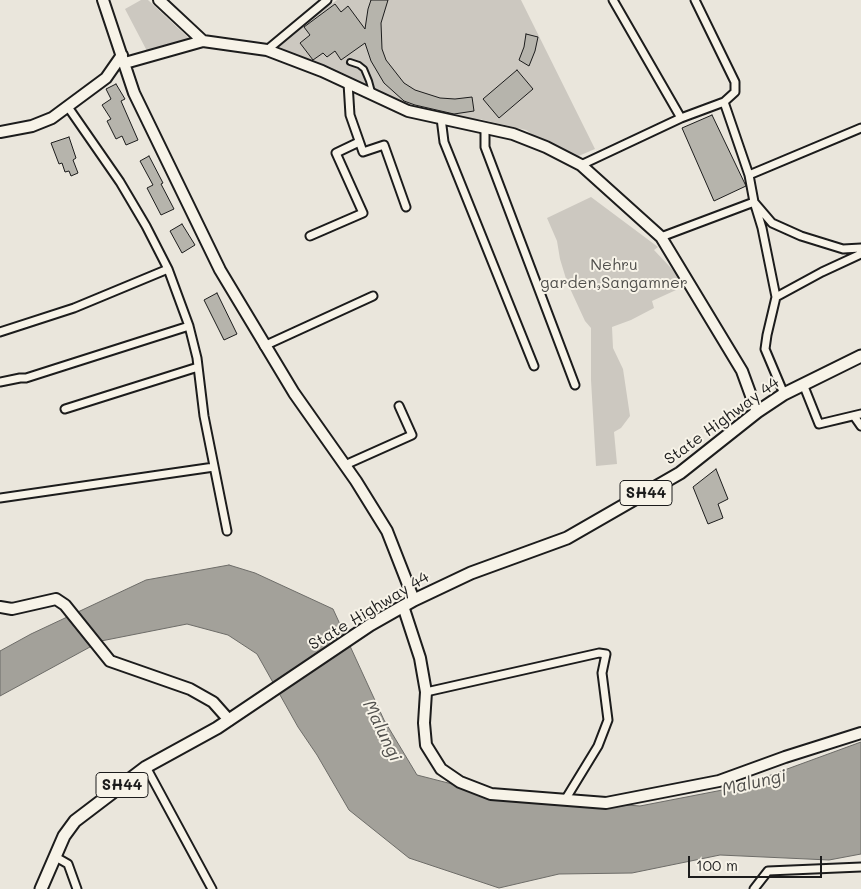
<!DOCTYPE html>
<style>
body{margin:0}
#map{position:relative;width:861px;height:889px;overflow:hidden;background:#eae6dc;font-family:Mali,sans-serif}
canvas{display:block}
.scale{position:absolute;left:688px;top:856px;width:134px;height:22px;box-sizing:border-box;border:2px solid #1c1c1c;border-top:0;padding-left:6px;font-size:15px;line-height:18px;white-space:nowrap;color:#1c1c1c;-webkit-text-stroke:4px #f7f3e8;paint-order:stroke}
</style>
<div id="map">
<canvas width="861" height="889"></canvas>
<div class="scale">100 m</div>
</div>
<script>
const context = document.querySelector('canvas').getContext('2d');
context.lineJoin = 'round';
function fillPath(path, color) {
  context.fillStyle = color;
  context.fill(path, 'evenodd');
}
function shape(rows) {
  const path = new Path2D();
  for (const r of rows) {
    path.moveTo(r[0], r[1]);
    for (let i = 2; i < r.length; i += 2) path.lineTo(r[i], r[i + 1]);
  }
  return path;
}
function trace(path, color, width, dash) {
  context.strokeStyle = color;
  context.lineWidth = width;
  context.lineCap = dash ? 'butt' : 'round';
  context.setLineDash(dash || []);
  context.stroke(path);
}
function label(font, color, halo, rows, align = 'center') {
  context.font = font + ' Mali,sans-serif';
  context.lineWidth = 4;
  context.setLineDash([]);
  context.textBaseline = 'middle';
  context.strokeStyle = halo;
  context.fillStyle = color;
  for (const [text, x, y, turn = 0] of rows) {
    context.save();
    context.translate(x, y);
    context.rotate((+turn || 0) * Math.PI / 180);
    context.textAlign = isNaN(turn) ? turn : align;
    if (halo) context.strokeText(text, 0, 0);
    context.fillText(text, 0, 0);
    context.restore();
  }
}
fillPath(shape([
 [141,0,148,0,194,43,147,51,125,9],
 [337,0,521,0,595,149,569,160,526,130,479,119,470,120,437,115,397,101,283,53,278,42],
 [591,197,658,247,654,250,687,285,652,301,654,308,631,320,612,327,613,348,623,369,630,416,621,428,614,432,617,464,596,466,591,380,591,328,585,321,567,282,560,259,557,241,547,218]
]), '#ccc8c0');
const water = shape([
 [229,565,255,573,333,609,384,720,417,775,499,796,640,806,738,787,861,742,861,854,829,860,720,855,632,873,559,874,499,888,409,858,349,810,317,755,298,727,257,654,228,635,187,624,101,641,0,696,0,651,31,634,146,580,229,565]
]);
fillPath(water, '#a3a19a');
trace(water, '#6d6c68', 1);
const building = shape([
 [371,0,388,0,381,23,382,49,386,60,404,83,415,90,440,98,455,99,472,97,474,111,454,114,415,105,404,101,384,83,371,61,365,43,341,60,335,51,327,57,323,53,313,60,300,43,310,35,304,27,335,4,341,12,348,6,365,29,368,9,371,0],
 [526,34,538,37,535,51,529,66,519,60,524,47,526,34],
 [517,70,533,89,499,118,483,99,517,70],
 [116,84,125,99,121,101,138,140,126,145,122,136,116,139,107,121,111,119,102,105,111,99,106,89,116,84],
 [712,115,746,186,714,201,682,128,712,115],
 [69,137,76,158,73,160,78,173,71,176,69,171,65,172,62,163,59,164,51,143,69,137],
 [149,156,163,183,161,184,174,209,161,215,147,188,153,185,140,161,149,156],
 [182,224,195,245,182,253,170,231,182,224],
 [217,293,237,334,224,340,204,300,217,293],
 [716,469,728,499,718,504,723,518,708,524,693,487,716,469]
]);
fillPath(building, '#b6b4ac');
trace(building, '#1c1c1c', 1);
const lane = shape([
 [350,62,359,65,364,69,369,81,372,92]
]);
const street = shape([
 [613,0,681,118],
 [695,0,735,82,735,92,724,102],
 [267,50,327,0],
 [348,83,350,115,363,152,384,145,406,207],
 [68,107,120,182,146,226,168,269,189,326,197,358,204,416,227,531],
 [441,118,444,142,534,366],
 [485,128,485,147,575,385],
 [581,165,681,118,724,102,749,175,754,202,661,237],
 [749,175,861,128],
 [754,202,772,223,801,236,843,249,861,248],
 [755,205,762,228,776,297],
 [310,236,363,213,336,153,359,142],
 [0,332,74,308,168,269],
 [264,346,373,296],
 [0,382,20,378,26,378,189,326],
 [803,384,819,424,861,414],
 [784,394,765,349,767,335,776,297,822,272,861,254],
 [65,409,198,367],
 [854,416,861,426],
 [345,465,412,435,399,406],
 [0,498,214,467],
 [426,692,599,653,606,654,602,673,608,720,598,746,565,800],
 [146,767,212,889],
 [54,856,68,864,77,889],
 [754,889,768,871,861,867]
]);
const secondary = shape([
 [103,0,134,93,220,270,294,393,356,481,387,531,414,600],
 [159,0,203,41,267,50,322,71,408,111,513,134,546,147,581,165,661,237,742,371,757,412],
 [125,63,203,41],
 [0,132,32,126,52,118,106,78,122,55],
 [403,606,420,658,426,692,424,723,426,745,441,769,460,782,491,794,606,803,719,781,785,757,861,733],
 [0,607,12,609,56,599,65,605,110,661,190,689,213,702,229,720]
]);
const primary = shape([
 [41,889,64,836,75,821,146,767,217,728,370,625,414,600,471,573,567,538,680,473,757,412,784,394,861,356]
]);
trace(lane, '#1c1c1c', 8);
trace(street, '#1c1c1c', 11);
trace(secondary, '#1c1c1c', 14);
trace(primary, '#1c1c1c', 15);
trace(lane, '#f7f3e8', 4);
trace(street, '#f7f3e8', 7);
trace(secondary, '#f7f3e8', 10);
trace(primary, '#f7f3e8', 11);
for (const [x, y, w] of [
 [646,493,52],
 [122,785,52]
]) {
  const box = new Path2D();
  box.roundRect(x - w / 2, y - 12.5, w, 25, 4);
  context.fillStyle = '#f7f3e8';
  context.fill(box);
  trace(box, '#1c1c1c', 1);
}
label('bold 15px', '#1c1c1c', null, [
 ["SH44",646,493],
 ["SH44",122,785]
]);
label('16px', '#51504d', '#f7f3e8', [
 ["Nehru",614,265],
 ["garden,Sangamner",614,283]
]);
label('16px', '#1c1c1c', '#f7f3e8', [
 ["State Highway 44",722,421,-36],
 ["State Highway 44",369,611,-31]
]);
label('italic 18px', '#52514e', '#f7f3e8', [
 ["Malungi",382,731,64],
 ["Malungi",754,783,-13]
]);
</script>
